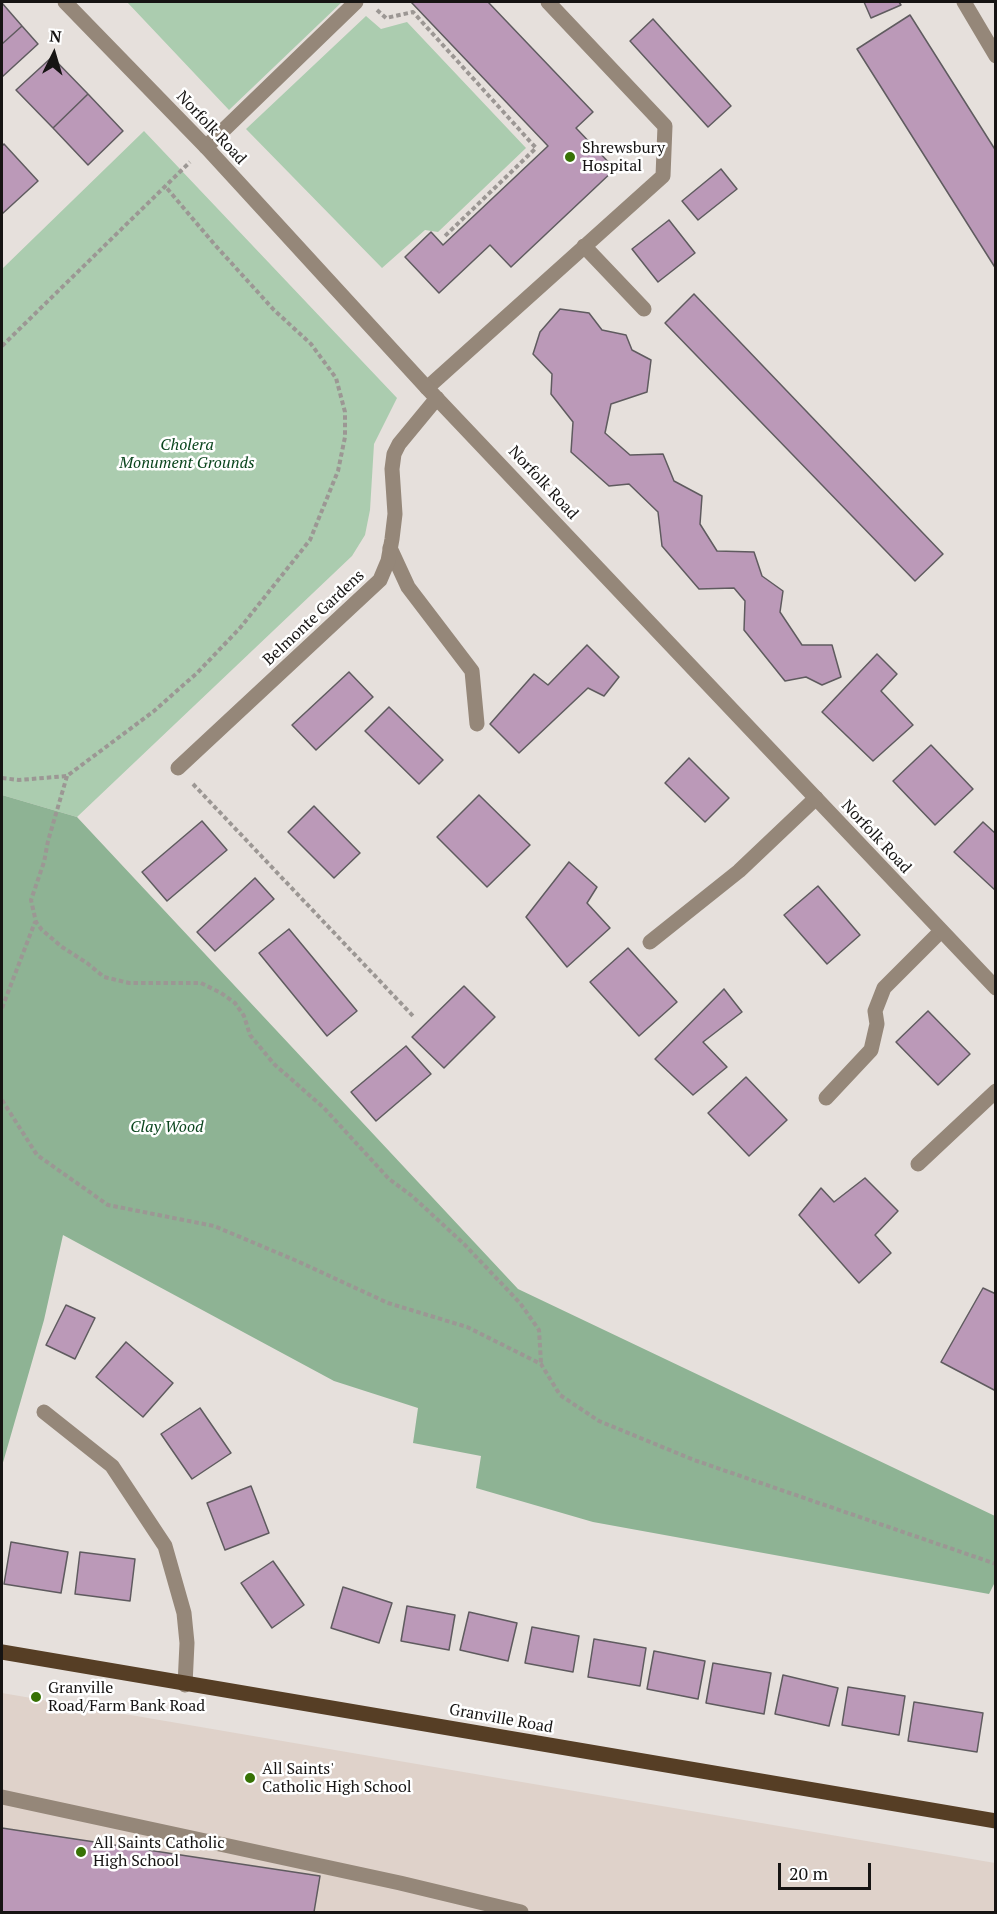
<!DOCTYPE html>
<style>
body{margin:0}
#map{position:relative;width:997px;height:1914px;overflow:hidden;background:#e6e0dc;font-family:"PT Serif",serif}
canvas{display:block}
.frame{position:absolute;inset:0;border:3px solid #161413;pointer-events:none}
.north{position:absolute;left:24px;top:24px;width:60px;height:60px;-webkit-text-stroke:4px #fff;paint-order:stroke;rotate:5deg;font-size:16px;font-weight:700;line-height:24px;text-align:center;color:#161413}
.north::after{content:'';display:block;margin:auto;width:21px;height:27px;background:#161413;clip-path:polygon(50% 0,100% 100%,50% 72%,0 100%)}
.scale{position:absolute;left:778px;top:1863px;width:93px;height:27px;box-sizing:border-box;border:3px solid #161413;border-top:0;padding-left:8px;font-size:18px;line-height:21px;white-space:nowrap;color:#161413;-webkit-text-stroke:4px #fff;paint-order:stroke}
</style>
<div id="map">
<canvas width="997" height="1914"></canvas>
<div class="frame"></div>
<div class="north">N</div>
<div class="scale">20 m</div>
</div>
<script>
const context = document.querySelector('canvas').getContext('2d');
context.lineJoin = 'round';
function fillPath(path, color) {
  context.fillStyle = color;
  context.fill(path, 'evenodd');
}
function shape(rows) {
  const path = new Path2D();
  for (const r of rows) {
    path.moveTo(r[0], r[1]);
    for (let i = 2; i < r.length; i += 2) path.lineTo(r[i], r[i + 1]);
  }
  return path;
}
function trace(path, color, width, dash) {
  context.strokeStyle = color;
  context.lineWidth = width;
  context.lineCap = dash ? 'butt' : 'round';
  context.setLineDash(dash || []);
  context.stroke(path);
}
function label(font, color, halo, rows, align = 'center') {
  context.font = font + ' "PT Serif",serif';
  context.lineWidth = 5;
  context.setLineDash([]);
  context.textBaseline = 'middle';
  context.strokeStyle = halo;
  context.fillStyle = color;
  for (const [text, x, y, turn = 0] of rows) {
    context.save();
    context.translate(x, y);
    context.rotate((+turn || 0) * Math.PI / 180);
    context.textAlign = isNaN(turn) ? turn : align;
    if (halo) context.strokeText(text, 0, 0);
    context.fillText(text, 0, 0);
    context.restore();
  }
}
fillPath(shape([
 [2,1693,995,1863,995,1912,2,1912]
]), '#dfd2ca');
fillPath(shape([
 [127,2,342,2,229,110],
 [366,16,381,29,407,22,526,148,438,232,425,230,382,268,246,129],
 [144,131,397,398,374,444,370,510,365,535,352,556,77,817,2,795,2,269]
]), '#abccaf');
fillPath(shape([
 [2,795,77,817,518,1289,995,1516,995,1582,989,1594,593,1522,476,1488,481,1456,413,1443,418,1408,334,1381,63,1235,44,1320,2,1466]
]), '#8eb394');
const building = shape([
 [411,2,488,2,593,112,576,128,615,169,511,267,490,245,439,293,405,257,431,232,443,245,548,146,411,2],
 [864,2,899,2,901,5,871,18,864,2],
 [2,3,22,26,2,44,2,3],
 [910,15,996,151,996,269,857,49,910,15],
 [653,19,731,106,708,127,630,41,653,19],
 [22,26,38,44,2,77,2,44,22,26],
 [52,57,88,94,53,128,16,90,52,57],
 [88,94,123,131,88,165,53,128,88,94],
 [4,144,38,181,2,214,2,146,4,144],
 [721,169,737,189,698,220,682,201,721,169],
 [669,220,695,253,658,282,632,249,669,220],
 [694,294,943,554,915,581,665,323,694,294],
 [560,309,589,313,602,330,626,335,632,350,651,360,647,392,611,404,605,433,630,455,663,454,674,481,702,496,700,524,717,551,754,552,762,576,783,591,780,612,802,645,832,645,841,677,822,685,806,677,785,681,744,630,745,601,734,588,699,589,662,546,658,512,629,484,609,486,571,452,573,422,551,394,552,374,533,354,540,332,560,309],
 [587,645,619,677,604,696,588,688,519,753,490,724,534,674,548,685,587,645],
 [877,654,897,674,881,691,913,725,873,761,822,712,877,654],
 [349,672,373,697,316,750,292,725,349,672],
 [389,707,443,760,419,784,365,731,389,707],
 [931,745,973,789,935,825,893,781,931,745],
 [689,758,729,798,705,822,665,783,689,758],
 [479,795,530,845,487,887,437,837,479,795],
 [314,806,360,853,334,878,288,832,314,806],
 [202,821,227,850,167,901,142,872,202,821],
 [983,822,996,834,996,891,954,852,983,822],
 [569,862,597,887,587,903,610,928,567,967,526,917,569,862],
 [255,878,274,899,215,951,197,932,255,878],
 [818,886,860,935,827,964,784,915,818,886],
 [289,929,357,1011,327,1036,259,953,289,929],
 [628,948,677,1002,639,1036,590,982,628,948],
 [464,986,495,1017,444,1068,412,1037,464,986],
 [724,989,742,1012,703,1042,727,1067,693,1095,655,1059,724,989],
 [928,1011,970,1054,938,1085,896,1042,928,1011],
 [406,1046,431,1074,376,1121,351,1092,406,1046],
 [746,1077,787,1120,749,1156,708,1113,746,1077],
 [865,1178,898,1211,875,1235,891,1253,859,1283,799,1215,821,1188,834,1202,865,1178],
 [983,1288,996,1294,996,1391,941,1362,983,1288],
 [66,1305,95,1318,75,1359,46,1345,66,1305],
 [126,1342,173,1383,143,1417,96,1377,126,1342],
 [200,1408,231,1453,192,1479,161,1434,200,1408],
 [251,1486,269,1533,225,1550,207,1503,251,1486],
 [11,1542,68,1552,61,1593,4,1584,11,1542],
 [80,1552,135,1559,130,1601,75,1594,80,1552],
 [273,1561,304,1605,272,1628,241,1583,273,1561],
 [343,1587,392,1603,379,1643,331,1628,343,1587],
 [407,1606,455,1615,449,1650,401,1641,407,1606],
 [469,1612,517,1623,508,1661,460,1650,469,1612],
 [532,1627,579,1636,573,1672,525,1663,532,1627],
 [594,1639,646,1648,640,1686,588,1677,594,1639],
 [654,1651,705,1661,698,1699,647,1689,654,1651],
 [713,1663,771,1673,764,1714,706,1703,713,1663],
 [783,1675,838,1688,829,1726,775,1714,783,1675],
 [848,1687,905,1696,899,1735,842,1725,848,1687],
 [914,1702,983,1713,977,1752,908,1741,914,1702],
 [2,1828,320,1876,314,1912,2,1912,2,1828]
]);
fillPath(building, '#bb99b8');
trace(building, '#5f5b5f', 1.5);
trace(shape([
 [377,10,386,18,413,12,536,148,445,236],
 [2,346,190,162],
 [67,776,48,841,44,862,31,900,36,922,42,930,62,947,87,963,104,977,129,983,201,983,221,993,235,1003,244,1016,250,1035,274,1064,324,1108,389,1179,412,1196,464,1244,520,1303,539,1330,541,1363],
 [2,778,19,780,67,776,154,711,197,673,240,628,310,540,338,471,345,437,345,412,336,378,311,344,274,310,215,245,165,186],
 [193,784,413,1016],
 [2,1008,35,922],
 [2,1100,37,1155,108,1205,214,1226,297,1261,388,1303,467,1327,541,1364,560,1395,599,1421,694,1460,996,1564]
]), '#9c9794', 4, [4.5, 3]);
trace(shape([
 [206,147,356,2],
 [584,246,644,309],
 [427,388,663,176,665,126,548,2],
 [390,548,408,587,472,671,477,724],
 [650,942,739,871,816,798],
 [826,1098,871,1050,877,1024,875,1011,884,988,941,931],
 [918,1164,996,1091],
 [2,1797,400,1883,521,1912]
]), '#958779', 15);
trace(shape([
 [65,2,206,147,427,388,996,988],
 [964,2,996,56],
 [178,768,380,580,388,561,392,539,395,514,392,469,394,454,399,444,437,398],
 [44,1412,112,1466,165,1546,184,1613,187,1643,185,1685]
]), '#958779', 15);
trace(shape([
 [2,1652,996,1821]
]), '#563e25', 15);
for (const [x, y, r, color] of [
 [570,157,6,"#377205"],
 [36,1697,6,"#377205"],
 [250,1778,6,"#377205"],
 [81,1852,6,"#377205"]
]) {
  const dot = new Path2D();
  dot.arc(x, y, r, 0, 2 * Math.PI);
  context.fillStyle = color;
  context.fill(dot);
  trace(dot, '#fff', 2);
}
label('16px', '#161413', '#fff', [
 ["Norfolk Road",211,128,47],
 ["Norfolk Road",543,483,47],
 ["Belmonte Gardens",314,618,-43],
 ["Norfolk Road",876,837,47],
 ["Granville Road",501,1719,10]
]);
label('16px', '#161413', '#fff', [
 ["Shrewsbury",582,148],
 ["Hospital",582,166],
 ["Granville",48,1688],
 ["Road/Farm Bank Road",48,1706],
 ["All Saints'",262,1769],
 ["Catholic High School",262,1787],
 ["All Saints Catholic",93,1843],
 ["High School",93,1861]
], 'left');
label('italic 16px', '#0a451d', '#fff', [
 ["Cholera",187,445],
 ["Monument Grounds",187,463],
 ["Clay Wood",167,1127]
]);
</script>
